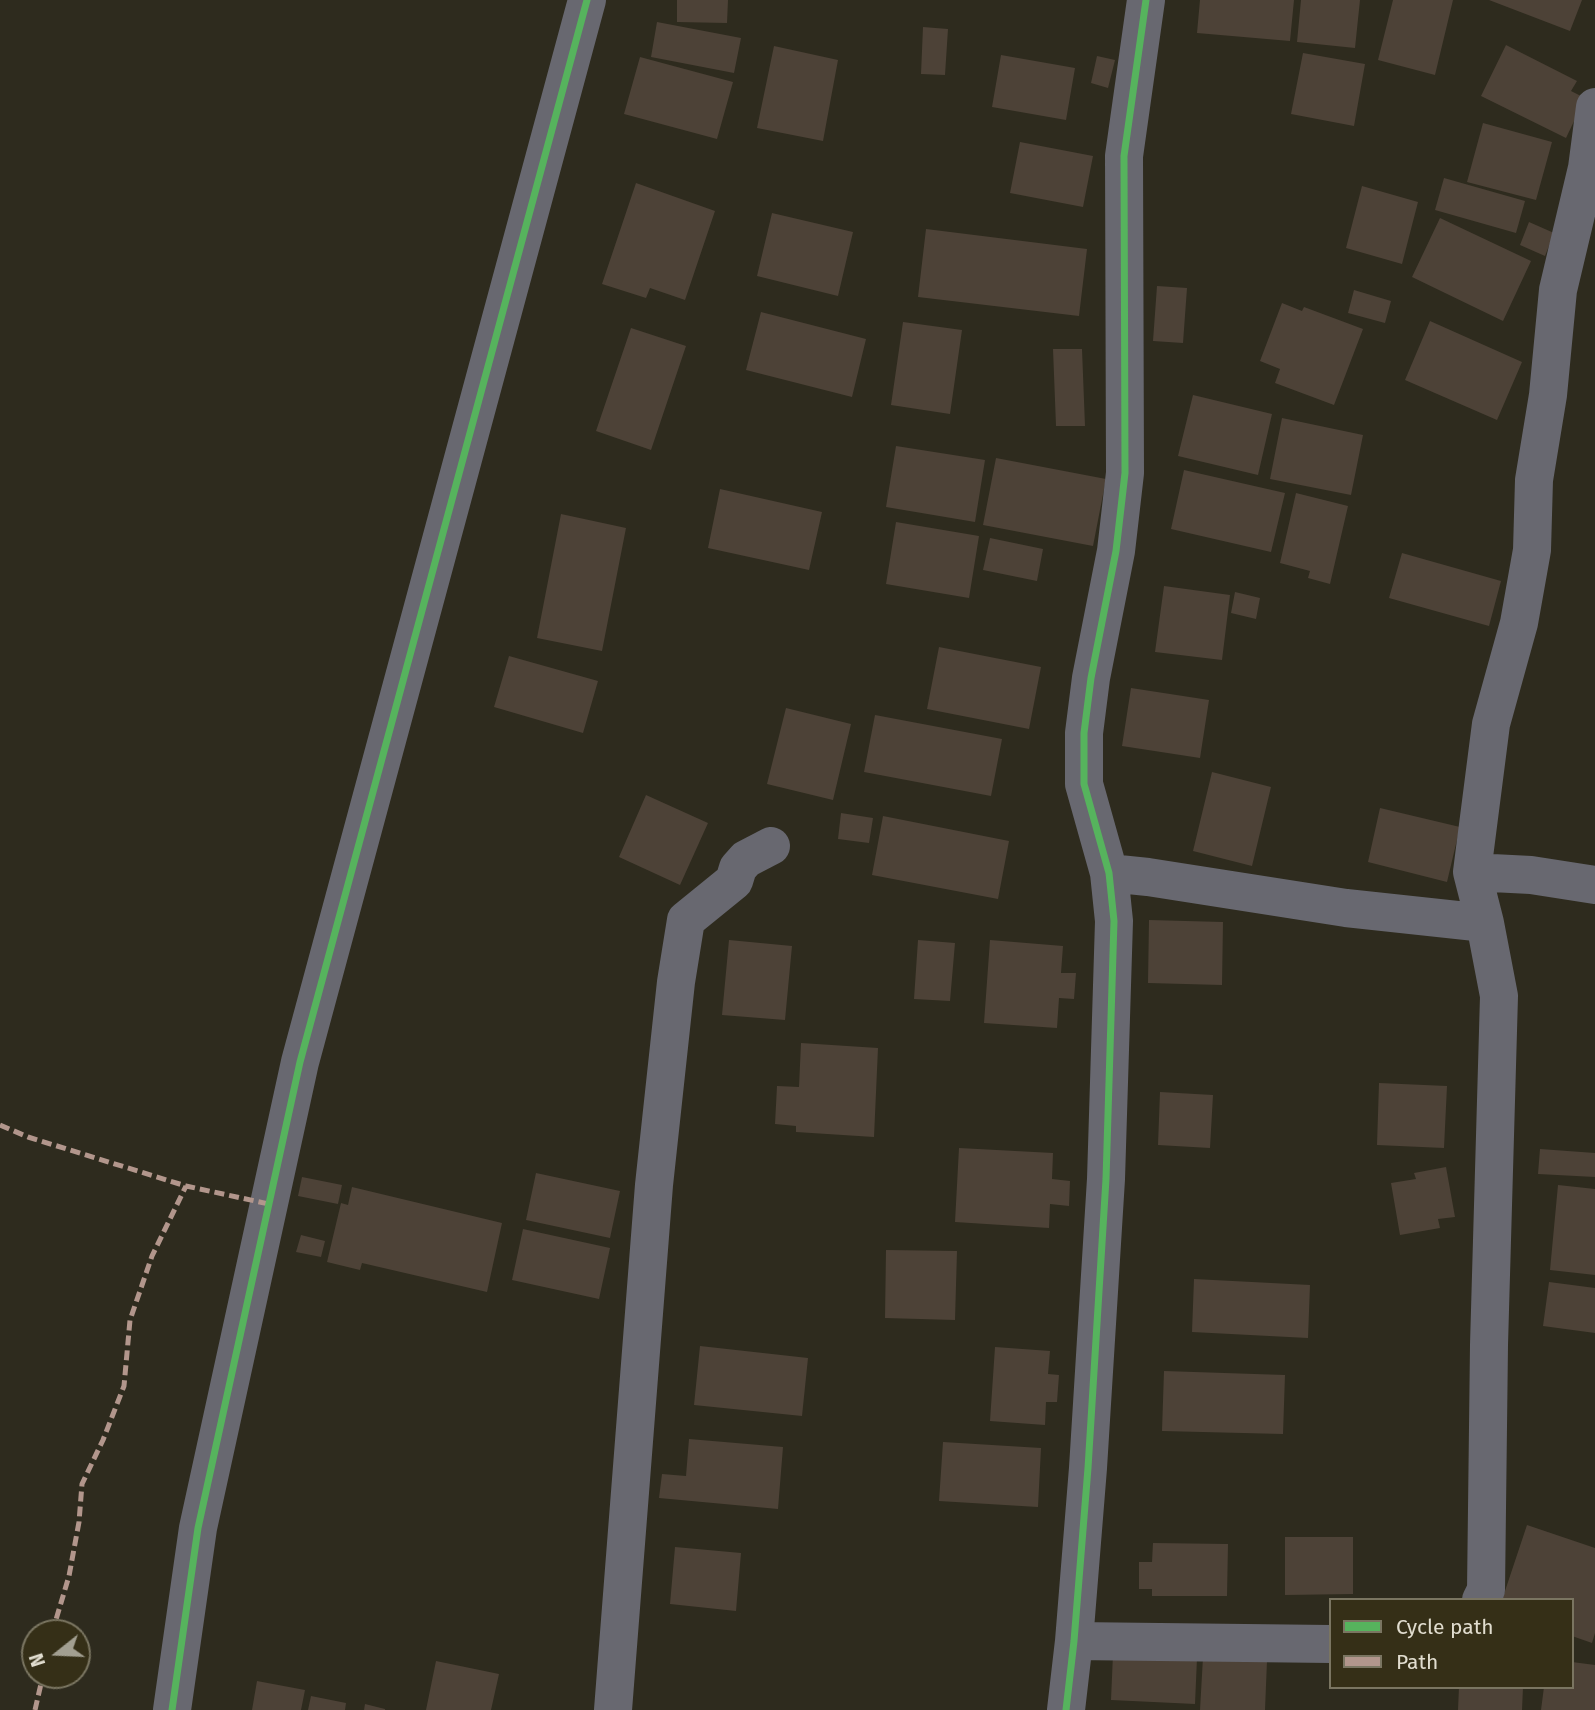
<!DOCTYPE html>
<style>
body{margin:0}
#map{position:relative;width:1595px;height:1710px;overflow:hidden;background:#2e2b1e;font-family:"Fira Sans",sans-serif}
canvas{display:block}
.legend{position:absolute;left:1329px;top:1598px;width:245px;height:91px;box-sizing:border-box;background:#352f17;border:2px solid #7a7561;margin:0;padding:9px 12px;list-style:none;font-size:21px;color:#e1ddcf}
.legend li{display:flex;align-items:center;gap:14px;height:35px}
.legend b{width:35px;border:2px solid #7a7561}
.north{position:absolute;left:21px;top:1619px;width:70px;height:70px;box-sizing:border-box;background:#352f17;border:2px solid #7a7561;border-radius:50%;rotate:252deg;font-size:19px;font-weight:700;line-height:28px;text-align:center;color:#e1ddcf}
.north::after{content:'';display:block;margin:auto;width:24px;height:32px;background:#a29f91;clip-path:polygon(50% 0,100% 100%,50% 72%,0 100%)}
</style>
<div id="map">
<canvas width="1595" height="1710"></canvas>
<ul class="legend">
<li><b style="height:9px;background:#56b35d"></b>Cycle path</li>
<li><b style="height:9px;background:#b2968c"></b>Path</li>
</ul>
<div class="north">N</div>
</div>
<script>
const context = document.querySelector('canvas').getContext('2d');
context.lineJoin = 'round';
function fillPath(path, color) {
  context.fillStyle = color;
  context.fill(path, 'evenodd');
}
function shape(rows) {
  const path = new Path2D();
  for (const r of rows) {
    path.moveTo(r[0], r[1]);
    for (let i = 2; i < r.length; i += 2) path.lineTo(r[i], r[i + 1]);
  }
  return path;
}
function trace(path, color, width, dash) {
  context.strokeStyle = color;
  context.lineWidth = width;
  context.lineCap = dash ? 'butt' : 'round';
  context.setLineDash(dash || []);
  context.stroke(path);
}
fillPath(shape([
 [677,0,728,0,727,23,677,22],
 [1200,0,1294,0,1290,41,1197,33],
 [1301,0,1360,0,1355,48,1297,42],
 [1393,0,1453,0,1435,75,1378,60],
 [1489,0,1582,0,1570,31],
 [657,22,741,38,734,73,651,57],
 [923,27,948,29,945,75,921,74],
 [1506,45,1577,81,1571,91,1585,98,1566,138,1481,96],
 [774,46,838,60,823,141,757,128],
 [1303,53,1365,64,1354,126,1291,114],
 [1001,55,1075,68,1066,120,992,107],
 [1097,56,1115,60,1108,88,1091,83],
 [640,57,733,82,717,139,624,114],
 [1483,123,1552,142,1536,200,1467,182],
 [1020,142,1093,156,1083,207,1010,193],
 [1444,178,1525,201,1516,233,1435,210],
 [636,183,715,211,685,300,650,288,646,298,602,284],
 [1362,186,1418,202,1402,264,1346,248],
 [772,213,853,232,838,296,757,276],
 [1440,218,1531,261,1503,321,1412,277],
 [1529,222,1554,233,1545,256,1520,245],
 [926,229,1087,249,1079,316,918,297],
 [1157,286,1187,288,1183,343,1153,341],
 [1354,290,1391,301,1385,323,1348,313],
 [1282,303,1302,311,1304,307,1363,329,1334,405,1275,383,1280,369,1260,361],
 [761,312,866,339,852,397,746,370],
 [1430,321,1522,362,1497,420,1405,380],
 [903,322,962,330,950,414,891,405],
 [631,328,686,346,651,450,596,431],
 [1053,349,1082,349,1085,426,1056,426],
 [1193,395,1272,414,1258,475,1178,456],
 [1282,418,1363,435,1351,495,1270,479],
 [896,446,985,460,975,522,886,507],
 [996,458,1106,479,1093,546,983,525],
 [1184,470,1285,493,1271,552,1171,529],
 [720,489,822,512,809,570,708,548],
 [1296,493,1348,506,1330,584,1308,578,1310,571,1280,563],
 [561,514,626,528,602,651,537,638],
 [896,522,979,536,969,598,886,584],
 [990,538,1043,549,1037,581,983,570],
 [1402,553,1501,581,1489,626,1389,598],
 [1164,586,1230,595,1222,660,1155,652],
 [1235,592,1260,598,1256,619,1231,613],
 [939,647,1041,667,1029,729,927,709],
 [509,656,598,681,583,733,494,707],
 [1131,688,1209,700,1200,758,1122,746],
 [786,708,851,724,833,800,767,784],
 [875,715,1002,739,991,796,864,772],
 [1212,772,1271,787,1252,866,1193,851],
 [646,795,708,823,680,885,619,857],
 [1380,808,1460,827,1447,882,1368,862],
 [841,813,873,818,869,843,838,839],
 [883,816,1009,841,998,899,872,875],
 [1149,920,1223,922,1222,985,1148,983],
 [729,940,792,946,785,1020,722,1015],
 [918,940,955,943,950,1001,914,999],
 [990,940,1063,946,1061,973,1076,973,1074,999,1059,998,1057,1028,984,1023],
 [801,1043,878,1048,874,1137,796,1132,796,1126,775,1124,777,1086,799,1087],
 [1379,1083,1447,1086,1444,1148,1377,1145],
 [1160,1092,1213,1095,1210,1148,1158,1145],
 [959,1148,1053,1153,1052,1179,1070,1181,1069,1206,1050,1204,1049,1228,955,1222],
 [1540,1149,1595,1153,1595,1177,1538,1174],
 [1446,1167,1455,1217,1438,1219,1440,1228,1400,1235,1391,1183,1416,1179,1414,1173],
 [536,1173,620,1191,610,1238,526,1220],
 [302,1177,342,1185,338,1204,298,1196],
 [1558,1185,1595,1189,1595,1275,1550,1270],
 [352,1187,502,1223,487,1292,362,1263,360,1270,327,1262,341,1203,348,1205],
 [523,1229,610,1248,599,1299,512,1280],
 [301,1235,325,1241,321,1257,296,1252],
 [886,1250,957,1251,955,1320,885,1318],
 [1194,1279,1310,1285,1308,1338,1192,1332],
 [1549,1282,1595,1288,1595,1333,1543,1326],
 [700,1346,808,1358,802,1416,694,1405],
 [995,1347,1050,1351,1048,1374,1059,1375,1057,1402,1046,1402,1045,1425,990,1421],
 [1164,1371,1285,1375,1283,1434,1162,1431],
 [689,1439,783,1447,778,1509,659,1498,662,1474,686,1476],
 [943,1442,1041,1448,1038,1507,939,1501],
 [1527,1525,1595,1548,1595,1633,1592,1643,1572,1636,1572,1600,1502,1600],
 [1285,1537,1353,1537,1353,1594,1285,1595],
 [1153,1543,1228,1544,1227,1596,1152,1596,1152,1589,1139,1589,1139,1562,1152,1562],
 [675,1547,741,1553,736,1611,670,1604],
 [1113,1654,1197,1658,1195,1704,1111,1700],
 [1203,1657,1267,1661,1265,1710,1200,1710],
 [436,1661,499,1674,491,1710,426,1710],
 [1572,1662,1595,1665,1595,1710,1541,1710,1544,1687,1572,1687],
 [257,1681,305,1690,301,1710,252,1710],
 [1459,1687,1523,1687,1522,1710,1458,1710],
 [311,1696,346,1703,345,1710,308,1710],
 [365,1704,385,1709,385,1710,364,1710]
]), '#4d4237');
trace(shape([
 [1472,872,1491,724,1519,623,1532,550,1534,480,1548,395,1558,290,1587,168,1595,107],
 [1109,873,1148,877,1346,908,1485,923,1472,872,1531,875,1595,885],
 [1481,1600,1486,1590,1489,1345,1499,996,1485,923],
 [1074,1641,1331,1644],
 [613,1710,654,1185,676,982,686,920,734,881,738,868,746,859,771,846],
 [1066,1710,1074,1641,1088,1468,1106,1179,1114,921,1109,873,1084,784,1084,733,1091,678,1116,551,1125,473,1124,156,1146,0]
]), '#686870', 38);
trace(shape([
 [172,1710,198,1528,300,1062,587,0]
]), '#686870', 38);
trace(shape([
 [0,1125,28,1137,186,1186,269,1204],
 [52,1633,69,1576,79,1522,82,1484,103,1440,124,1386,130,1320,152,1256,186,1186],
 [35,1710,43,1675]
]), '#b2968c', 5, [10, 5]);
trace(shape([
 [172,1710,198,1528,300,1062,587,0],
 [1066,1710,1074,1641,1088,1468,1106,1179,1114,921,1109,873,1084,784,1084,733,1091,678,1116,551,1125,473,1124,156,1146,0]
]), '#56b35d', 7);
</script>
